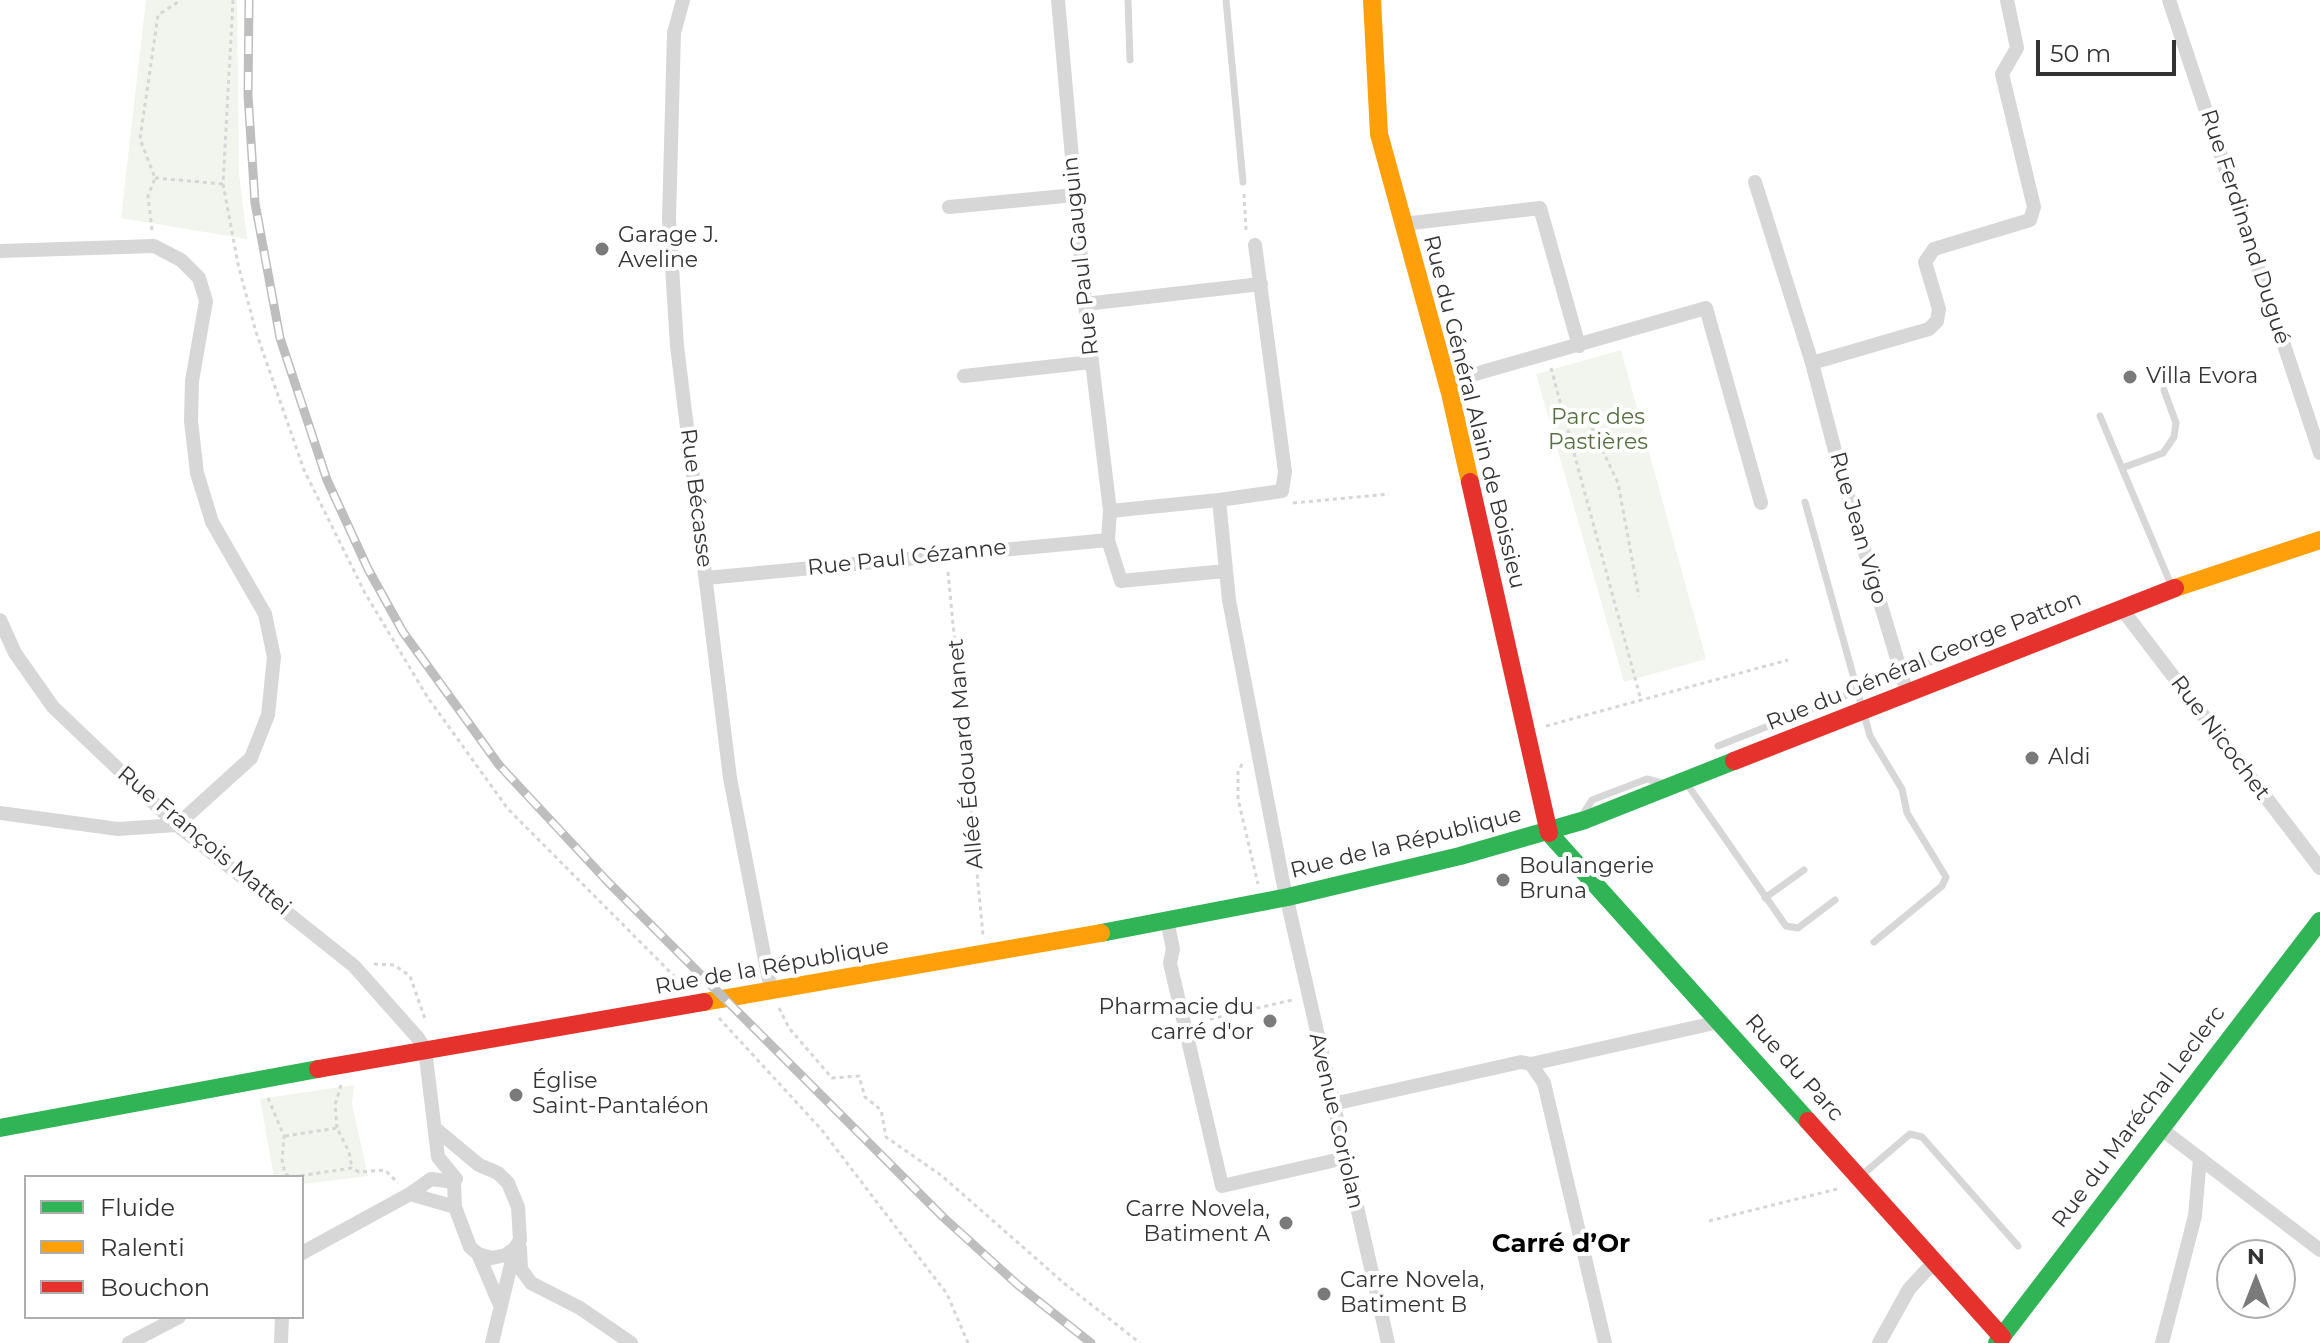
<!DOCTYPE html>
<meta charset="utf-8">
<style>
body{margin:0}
#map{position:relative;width:2320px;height:1343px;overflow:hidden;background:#fff;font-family:Montserrat,sans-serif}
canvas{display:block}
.legend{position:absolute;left:24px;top:1175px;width:280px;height:144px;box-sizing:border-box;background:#fff;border:2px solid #adadad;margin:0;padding:10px 14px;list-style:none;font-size:24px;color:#333}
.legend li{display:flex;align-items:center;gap:16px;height:40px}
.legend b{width:40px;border:2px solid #adadad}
.north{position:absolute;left:2216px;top:1239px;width:80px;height:80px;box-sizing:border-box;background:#fff;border:2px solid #adadad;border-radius:50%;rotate:0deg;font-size:22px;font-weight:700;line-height:32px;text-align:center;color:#333}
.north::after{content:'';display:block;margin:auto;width:28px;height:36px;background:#7a7a7a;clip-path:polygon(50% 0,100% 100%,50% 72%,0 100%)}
.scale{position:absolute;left:2036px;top:40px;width:140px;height:36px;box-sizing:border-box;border:4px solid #333;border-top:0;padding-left:10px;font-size:24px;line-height:28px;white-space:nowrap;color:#333;-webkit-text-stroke:6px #fff;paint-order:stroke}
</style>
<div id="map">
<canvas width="2320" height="1343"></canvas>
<ul class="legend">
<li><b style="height:10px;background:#30b455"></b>Fluide</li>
<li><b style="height:10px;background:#ff9f0a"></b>Ralenti</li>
<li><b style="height:10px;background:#e5322d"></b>Bouchon</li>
</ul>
<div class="north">N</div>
<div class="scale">50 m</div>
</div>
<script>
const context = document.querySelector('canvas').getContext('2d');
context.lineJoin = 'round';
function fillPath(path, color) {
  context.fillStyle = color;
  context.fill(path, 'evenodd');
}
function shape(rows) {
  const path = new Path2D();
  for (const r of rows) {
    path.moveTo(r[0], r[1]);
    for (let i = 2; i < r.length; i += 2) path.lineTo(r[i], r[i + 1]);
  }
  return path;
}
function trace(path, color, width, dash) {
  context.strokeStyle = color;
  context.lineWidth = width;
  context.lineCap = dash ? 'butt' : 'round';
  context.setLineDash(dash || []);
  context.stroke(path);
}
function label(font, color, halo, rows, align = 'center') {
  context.font = font + ' Montserrat,sans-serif';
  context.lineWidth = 8;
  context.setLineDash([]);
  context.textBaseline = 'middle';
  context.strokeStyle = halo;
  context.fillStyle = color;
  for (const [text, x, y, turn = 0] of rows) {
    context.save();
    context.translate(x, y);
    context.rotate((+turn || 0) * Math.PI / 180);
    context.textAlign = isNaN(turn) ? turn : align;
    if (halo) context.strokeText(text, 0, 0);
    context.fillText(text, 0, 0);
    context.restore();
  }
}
fillPath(shape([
 [146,0,237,0,239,174,247,239,121,218],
 [1621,350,1706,659,1624,682,1536,374],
 [354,1085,352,1104,368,1176,302,1184,302,1177,274,1177,260,1099]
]), '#f1f5ed');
trace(shape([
 [233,0,223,184,238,264,256,332,304,470,365,593,428,698,508,809,684,986],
 [155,178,223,184],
 [1244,194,1246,230],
 [152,230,148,196,155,178,140,139,158,15,181,0],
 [1551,368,1641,700],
 [1592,428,1618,483,1639,597],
 [1293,503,1389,494],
 [948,572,983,935],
 [1546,726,1788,660],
 [1242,764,1238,772,1238,799,1258,884],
 [374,964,394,965,410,976,426,1022],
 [779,1008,789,1028,832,1078,859,1076,865,1097,881,1110,886,1137,942,1176,1065,1284,1140,1343],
 [719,1018,821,1129,947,1294,968,1343],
 [1202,1021,1292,1000],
 [268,1098,284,1136,282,1160,285,1174,292,1177,352,1168,359,1172,385,1170,398,1183],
 [337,1128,335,1105,341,1085],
 [285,1136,337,1128,349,1152,352,1168],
 [1709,1221,1841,1188]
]), '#d6d6d6', 3, [4, 4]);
trace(shape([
 [1128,0,1130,60],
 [1226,0,1243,182],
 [2100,416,2172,587],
 [2122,468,2163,453,2174,437,2176,423,2164,390],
 [1805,502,1870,736,1902,789,1907,813,1946,877,1942,886,1874,942],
 [1718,746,1970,646],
 [1687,784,1786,926,1798,928,1835,900],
 [1583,814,1592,800,1647,779,1662,783],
 [1765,898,1804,870],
 [1862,1175,1910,1134,1922,1137,2018,1246]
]), '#d7d7d7', 7);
trace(shape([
 [683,0,674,33,669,219,677,346,730,778,771,991],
 [1058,0,1085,304,1110,511,1108,540,1121,581,1225,571],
 [2169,0,2320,453],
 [1755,182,1812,363],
 [949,207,1075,195],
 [1403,224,1540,208,1579,346],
 [0,251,154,246,181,260,199,278,206,301,192,381,191,421,197,473,212,522,265,614,274,657,268,715,251,758,177,825],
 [1085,304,1261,284],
 [964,376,1092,362],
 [1447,382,1706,308,1761,503],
 [1219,500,1282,491,1285,472,1255,245],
 [1110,511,1219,500,1229,600,1283,882,1388,1343],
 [706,578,1108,540],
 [2121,608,2320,868],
 [0,620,15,653,53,707,177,825,354,966,418,1038,425,1049,438,1157,456,1179],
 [1907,692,1839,466,1812,363,1929,329,1937,321,1939,309,1925,262,1934,249,2030,220,2034,207,2002,74,2017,48,2007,0],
 [0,813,118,829,177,825],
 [1167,920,1173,949,1170,963,1222,1186,1345,1158],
 [1531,1064,1719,1022],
 [1333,1104,1521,1062,1531,1064,1544,1083,1605,1343],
 [2160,1128,2320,1250],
 [437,1130,479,1165,498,1173,508,1183,518,1207,520,1240,515,1248,492,1343],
 [454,1182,455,1207,470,1247,478,1254,492,1258,506,1255,515,1248],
 [410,1194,455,1207],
 [520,1248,521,1269,531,1283,580,1308,631,1343],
 [302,1253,410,1194,431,1179,454,1182],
 [478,1254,500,1305],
 [129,1343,179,1317],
 [281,1343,282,1317],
 [1879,1343,1909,1289,1935,1261],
 [2162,1343,2195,1216,2200,1158]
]), '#d7d7d7', 14);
trace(shape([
 [1549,833,1808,1121],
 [1101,933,1288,897,1460,856,1585,820,1734,761],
 [0,1128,318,1069],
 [1997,1343,2320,921]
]), '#30b455', 18);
trace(shape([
 [1372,0,1379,134,1450,393,1470,482],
 [2175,588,2320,540],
 [704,1002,1101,933]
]), '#ff9f0a', 18);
trace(shape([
 [1470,482,1549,833],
 [1734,761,2175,588],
 [318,1069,704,1002],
 [1808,1121,2002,1337]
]), '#e5322d', 18);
const rail = shape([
 [249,0,248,95,255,203,280,338,327,480,368,569,403,632,499,765,608,882,943,1217,1018,1285,1091,1343]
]);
trace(rail, '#bebebe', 9);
trace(rail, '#fff', 6, [18]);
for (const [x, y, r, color] of [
 [602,249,8,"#7a7a7a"],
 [2130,377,8,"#7a7a7a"],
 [2032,758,8,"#7a7a7a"],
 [1503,880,8,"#7a7a7a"],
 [1270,1021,8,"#7a7a7a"],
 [516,1095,8,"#7a7a7a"],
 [1286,1223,8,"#7a7a7a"],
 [1324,1294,8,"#7a7a7a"]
]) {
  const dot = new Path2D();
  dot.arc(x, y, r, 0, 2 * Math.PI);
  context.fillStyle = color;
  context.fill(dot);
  trace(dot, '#fff', 3);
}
label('22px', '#333', '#fff', [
 ["Rue Ferdinand Dugué",2245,227,72],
 ["Rue Paul Gauguin",1081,256,-96],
 ["Rue du Général Alain de Boissieu",1474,412,76],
 ["Rue Bécasse",696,498,83],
 ["Rue Jean Vigo",1858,528,74],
 ["Rue Paul Cézanne",907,558,-6],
 ["Rue du Général George Patton",1924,661,-22],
 ["Rue Nicochet",2220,738,53],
 ["Allée Édouard Manet",966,754,-95],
 ["Rue François Mattei",204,841,40],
 ["Rue de la République",1406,843,-14],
 ["Rue de la République",772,967,-10],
 ["Rue du Parc",1794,1068,48],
 ["Rue du Maréchal Leclerc",2139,1117,-53],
 ["Avenue Coriolan",1336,1121,77]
]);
label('22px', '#333', '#fff', [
 ["Garage J.",618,236],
 ["Aveline",618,261],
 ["Villa Evora",2146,377],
 ["Aldi",2048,758],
 ["Boulangerie",1519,867],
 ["Bruna",1519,892],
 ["Pharmacie du",1254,1008,"right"],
 ["carré d'or",1254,1033,"right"],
 ["Église",532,1082],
 ["Saint-Pantaléon",532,1107],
 ["Carre Novela,",1270,1210,"right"],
 ["Batiment A",1270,1235,"right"],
 ["Carre Novela,",1340,1281],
 ["Batiment B",1340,1306]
], 'left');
label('22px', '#56703f', '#fff', [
 ["Parc des",1598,418],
 ["Pastières",1598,443]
]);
label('bold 26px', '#000', '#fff', [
 ["Carré d’Or",1561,1244]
]);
</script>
